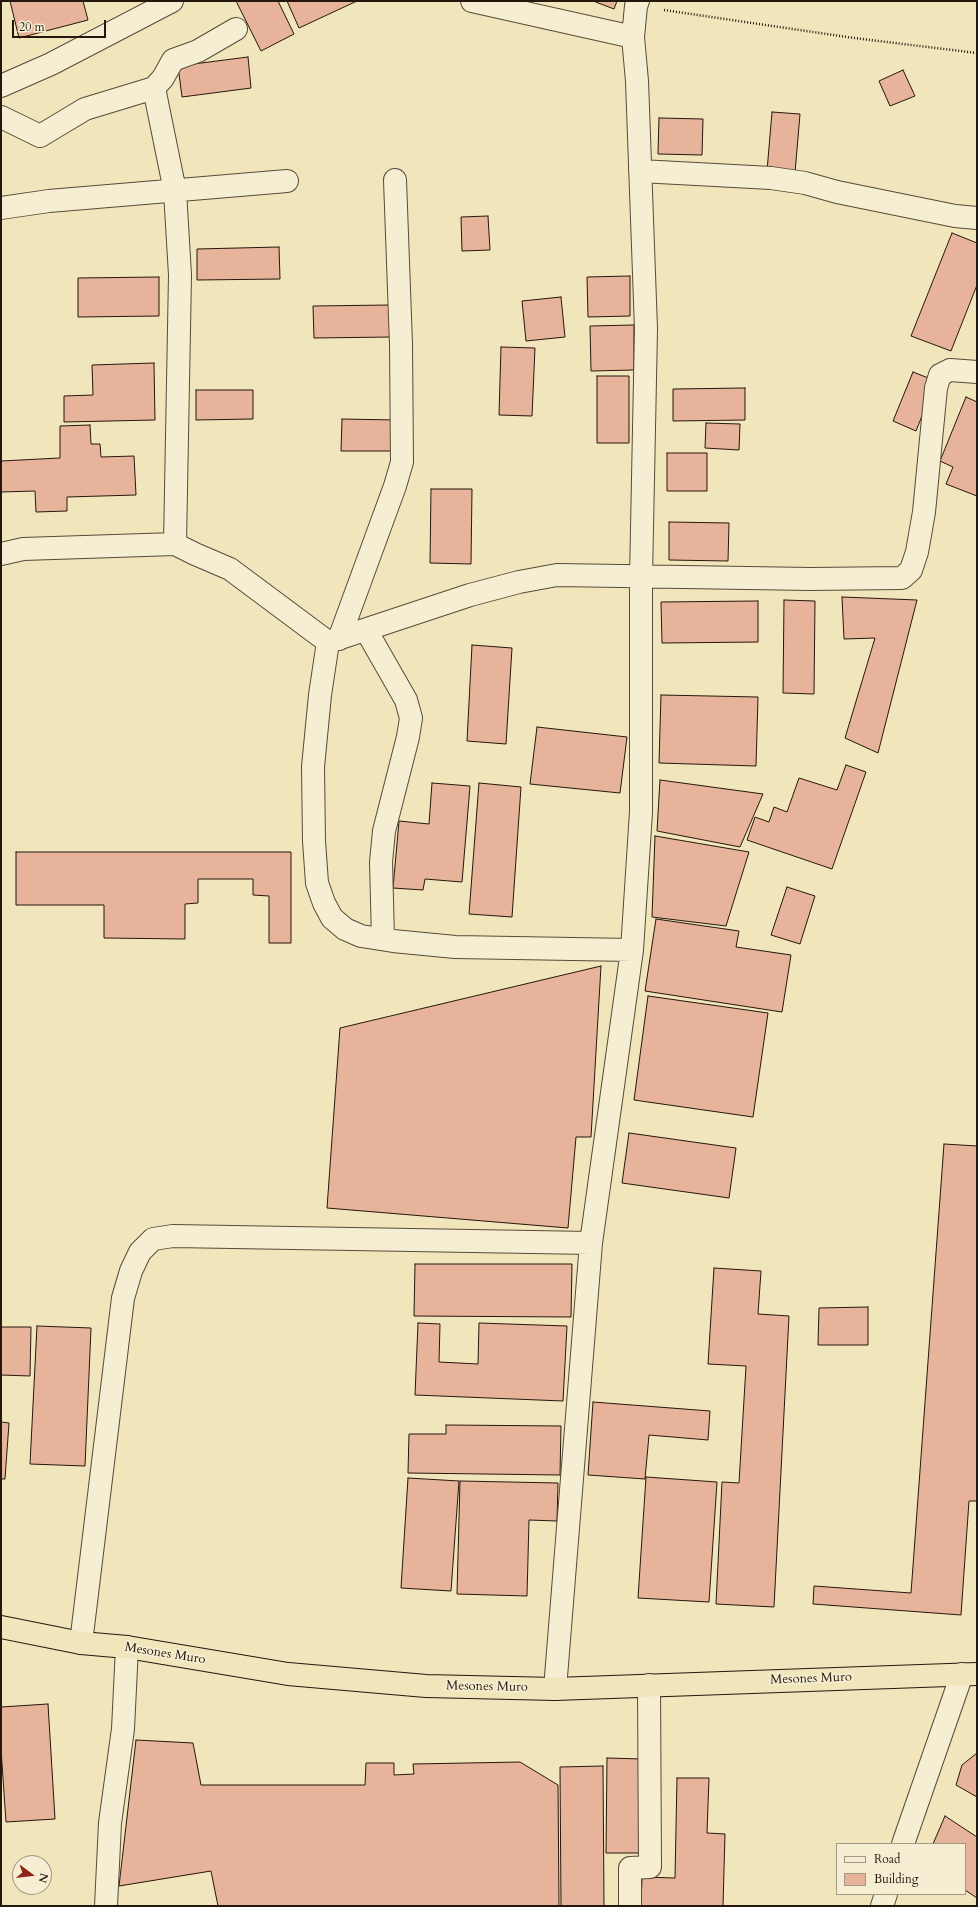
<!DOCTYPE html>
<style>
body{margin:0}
#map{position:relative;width:978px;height:1907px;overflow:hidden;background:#f0e5bb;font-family:Cardo,serif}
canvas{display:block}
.frame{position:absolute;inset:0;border:2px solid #25170c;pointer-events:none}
.legend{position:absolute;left:836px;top:1843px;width:130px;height:52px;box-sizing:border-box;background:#f5eed3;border:1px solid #a29883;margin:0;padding:5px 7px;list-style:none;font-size:12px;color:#25170c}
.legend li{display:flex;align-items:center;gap:8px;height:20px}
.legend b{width:20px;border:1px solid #a29883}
.north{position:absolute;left:12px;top:1855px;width:40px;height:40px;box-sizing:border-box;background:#f5eed3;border:1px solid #a29883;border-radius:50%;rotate:105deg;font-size:11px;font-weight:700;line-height:16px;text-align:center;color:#25170c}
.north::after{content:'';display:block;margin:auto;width:14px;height:18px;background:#8f2418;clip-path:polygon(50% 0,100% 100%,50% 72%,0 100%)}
.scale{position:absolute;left:12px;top:20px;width:94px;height:18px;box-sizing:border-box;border:2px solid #25170c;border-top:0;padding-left:5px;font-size:12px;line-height:14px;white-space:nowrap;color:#25170c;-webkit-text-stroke:3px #f5eed3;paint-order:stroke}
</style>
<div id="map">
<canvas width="978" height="1907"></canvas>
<div class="frame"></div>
<ul class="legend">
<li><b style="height:5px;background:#f5eed3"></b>Road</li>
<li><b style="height:11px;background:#e7b39a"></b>Building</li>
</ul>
<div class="north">N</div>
<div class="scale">20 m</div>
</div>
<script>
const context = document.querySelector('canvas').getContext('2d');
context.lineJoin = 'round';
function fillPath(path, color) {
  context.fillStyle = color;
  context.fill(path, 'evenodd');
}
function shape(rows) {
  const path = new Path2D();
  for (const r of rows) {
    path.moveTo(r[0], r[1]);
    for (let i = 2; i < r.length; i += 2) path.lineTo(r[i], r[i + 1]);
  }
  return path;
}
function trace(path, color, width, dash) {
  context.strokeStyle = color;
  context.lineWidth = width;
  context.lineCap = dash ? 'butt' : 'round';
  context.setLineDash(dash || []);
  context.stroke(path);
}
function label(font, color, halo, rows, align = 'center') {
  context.font = font + ' Cardo,serif';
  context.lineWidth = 3.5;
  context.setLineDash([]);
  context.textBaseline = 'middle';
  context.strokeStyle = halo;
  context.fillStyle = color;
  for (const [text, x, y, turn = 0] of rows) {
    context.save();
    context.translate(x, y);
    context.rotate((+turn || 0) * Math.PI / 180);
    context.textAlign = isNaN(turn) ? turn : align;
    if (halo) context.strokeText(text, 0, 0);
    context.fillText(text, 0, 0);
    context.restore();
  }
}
const building = shape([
 [10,1,83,1,88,20,19,38,10,1],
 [236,1,278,1,294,34,261,51,236,1],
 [287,1,357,1,299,28,287,1],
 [593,1,617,1,614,9,593,1],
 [248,57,251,88,182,97,178,66,248,57],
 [903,70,915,96,890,106,879,81,903,70],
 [772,112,800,114,795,173,767,171,772,112],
 [659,118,703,119,702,155,658,154,659,118],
 [488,216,490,250,462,251,461,217,488,216],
 [952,233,977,243,977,285,951,351,911,336,952,233],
 [279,247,280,279,197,280,197,249,279,247],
 [630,276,630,316,588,317,587,277,630,276],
 [159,277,159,316,78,317,78,278,159,277],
 [561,297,565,337,526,341,522,301,561,297],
 [390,305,390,337,314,338,313,306,390,305],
 [634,325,634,370,591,371,590,326,634,325],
 [501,347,535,348,532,416,499,415,501,347],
 [154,363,155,420,64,422,64,396,93,395,92,365,154,363],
 [913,372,936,381,916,431,893,421,913,372],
 [597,376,629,376,629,443,597,443,597,376],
 [745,388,745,420,673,421,673,389,745,388],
 [196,390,253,390,253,419,196,420,196,390],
 [966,397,977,402,977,496,946,484,953,467,940,461,966,397],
 [342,419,395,420,395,451,341,451,342,419],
 [706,423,740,424,739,450,705,448,706,423],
 [90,425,91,444,100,444,101,457,134,456,136,495,67,497,67,511,36,512,35,491,1,492,1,461,60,458,60,426,90,425],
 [667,453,707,453,707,491,667,491,667,453],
 [431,489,472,489,471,564,430,563,431,489],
 [669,522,729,523,728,561,669,560,669,522],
 [842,597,917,600,878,753,845,738,875,638,844,639,842,597],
 [784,600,815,601,814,694,783,693,784,600],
 [758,601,758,642,662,643,661,602,758,601],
 [472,645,512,648,506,744,467,741,472,645],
 [661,695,758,697,756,766,659,763,661,695],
 [537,727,627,737,620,793,530,784,537,727],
 [846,765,866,772,832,869,747,840,755,817,769,822,774,807,787,812,799,778,837,790,846,765],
 [660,780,763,794,740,847,657,831,660,780],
 [432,783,470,786,462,882,425,879,423,890,393,888,399,821,429,824,432,783],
 [479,783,521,787,512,917,469,914,479,783],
 [655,836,749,852,726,926,652,917,655,836],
 [16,852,291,852,291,943,269,943,269,896,253,895,253,879,198,879,198,903,185,904,185,939,104,938,104,905,16,905,16,852],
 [787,887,815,896,800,944,771,935,787,887],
 [656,919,739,931,736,947,791,955,782,1012,645,991,656,919],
 [601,966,591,1137,576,1137,568,1228,327,1208,340,1028,601,966],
 [648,996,768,1013,753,1117,634,1100,648,996],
 [629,1133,736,1148,729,1198,622,1183,629,1133],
 [944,1144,977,1146,977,1501,969,1501,961,1615,813,1604,814,1586,911,1593,944,1144],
 [415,1264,572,1264,571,1317,414,1316,415,1264],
 [714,1268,761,1271,758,1314,789,1316,774,1607,716,1604,722,1482,739,1483,746,1366,708,1364,714,1268],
 [868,1307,868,1345,818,1345,819,1308,868,1307],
 [418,1323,440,1324,439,1362,478,1364,479,1323,567,1326,563,1401,415,1395,418,1323],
 [37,1326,91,1328,85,1466,30,1464,37,1326],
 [1,1327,31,1327,30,1376,1,1375,1,1327],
 [593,1402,710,1411,708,1440,649,1435,645,1479,588,1475,593,1402],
 [1,1422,9,1423,5,1479,1,1479,1,1422],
 [446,1425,561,1426,560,1475,408,1473,409,1434,446,1434,446,1425],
 [646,1477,717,1482,709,1602,638,1598,646,1477],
 [408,1478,459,1481,451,1591,401,1588,408,1478],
 [460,1481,558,1483,557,1521,529,1520,527,1596,457,1594,460,1481],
 [48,1704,55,1819,6,1822,1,1749,1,1707,48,1704],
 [136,1740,193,1743,201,1785,365,1785,366,1763,394,1763,394,1775,414,1774,413,1764,520,1762,558,1785,559,1906,218,1906,211,1871,119,1886,136,1740],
 [977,1753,977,1797,956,1785,962,1765,977,1753],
 [607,1758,642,1759,642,1853,606,1853,607,1758],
 [603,1766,604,1906,561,1906,560,1767,603,1766],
 [677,1778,709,1778,707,1833,725,1834,723,1906,641,1906,642,1877,675,1878,677,1778],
 [945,1816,977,1837,977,1898,965,1890,965,1844,933,1844,945,1816]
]);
fillPath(building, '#e7b39a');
trace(building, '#25170c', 1);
const minor = shape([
 [472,1,633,37],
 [1,86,51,64,172,1],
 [154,88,175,191,180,275,175,544],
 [1,117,40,136,85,109,154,88,163,78,173,60,198,51,236,29],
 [640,171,771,178,805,183,837,192,955,216,977,218],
 [1,208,49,201,287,181],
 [1,554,23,549,175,544,195,554,230,569,328,642,320,695,313,767,314,841,317,883,324,903,332,918,345,929,361,936,393,941,455,947,632,950],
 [366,630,406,700,411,718,408,737,384,831,381,862,383,939],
 [339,639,395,486,402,462,401,344,395,180],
 [328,642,470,595,519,582,557,575,810,579,902,578,911,570,917,552,924,512,936,388,940,375,950,370,977,372],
 [81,1643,123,1298,131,1271,140,1252,153,1239,173,1236,591,1243],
 [555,1689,591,1243,632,950,641,812,641,578,646,329,637,81,633,37,636,6,638,1],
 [903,1844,962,1674],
 [106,1906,110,1823,123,1729,127,1647],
 [630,1906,630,1868,650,1867,649,1685],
 [882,1906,886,1894]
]);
const highway = shape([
 [1,1627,81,1643,127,1647,288,1674,426,1686,555,1689,977,1674]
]);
trace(minor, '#584a38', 24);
trace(highway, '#25170c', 24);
trace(shape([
 [664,10,854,38,977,53]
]), '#25170c', 2.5, [1, 2]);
trace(minor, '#f5eed3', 22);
trace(highway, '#f0e5bb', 22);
label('13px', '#25170c', '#f5eed3', [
 ["Mesones Muro",165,1654,9],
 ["Mesones Muro",811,1679,-2],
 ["Mesones Muro",487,1687,1]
]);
</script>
